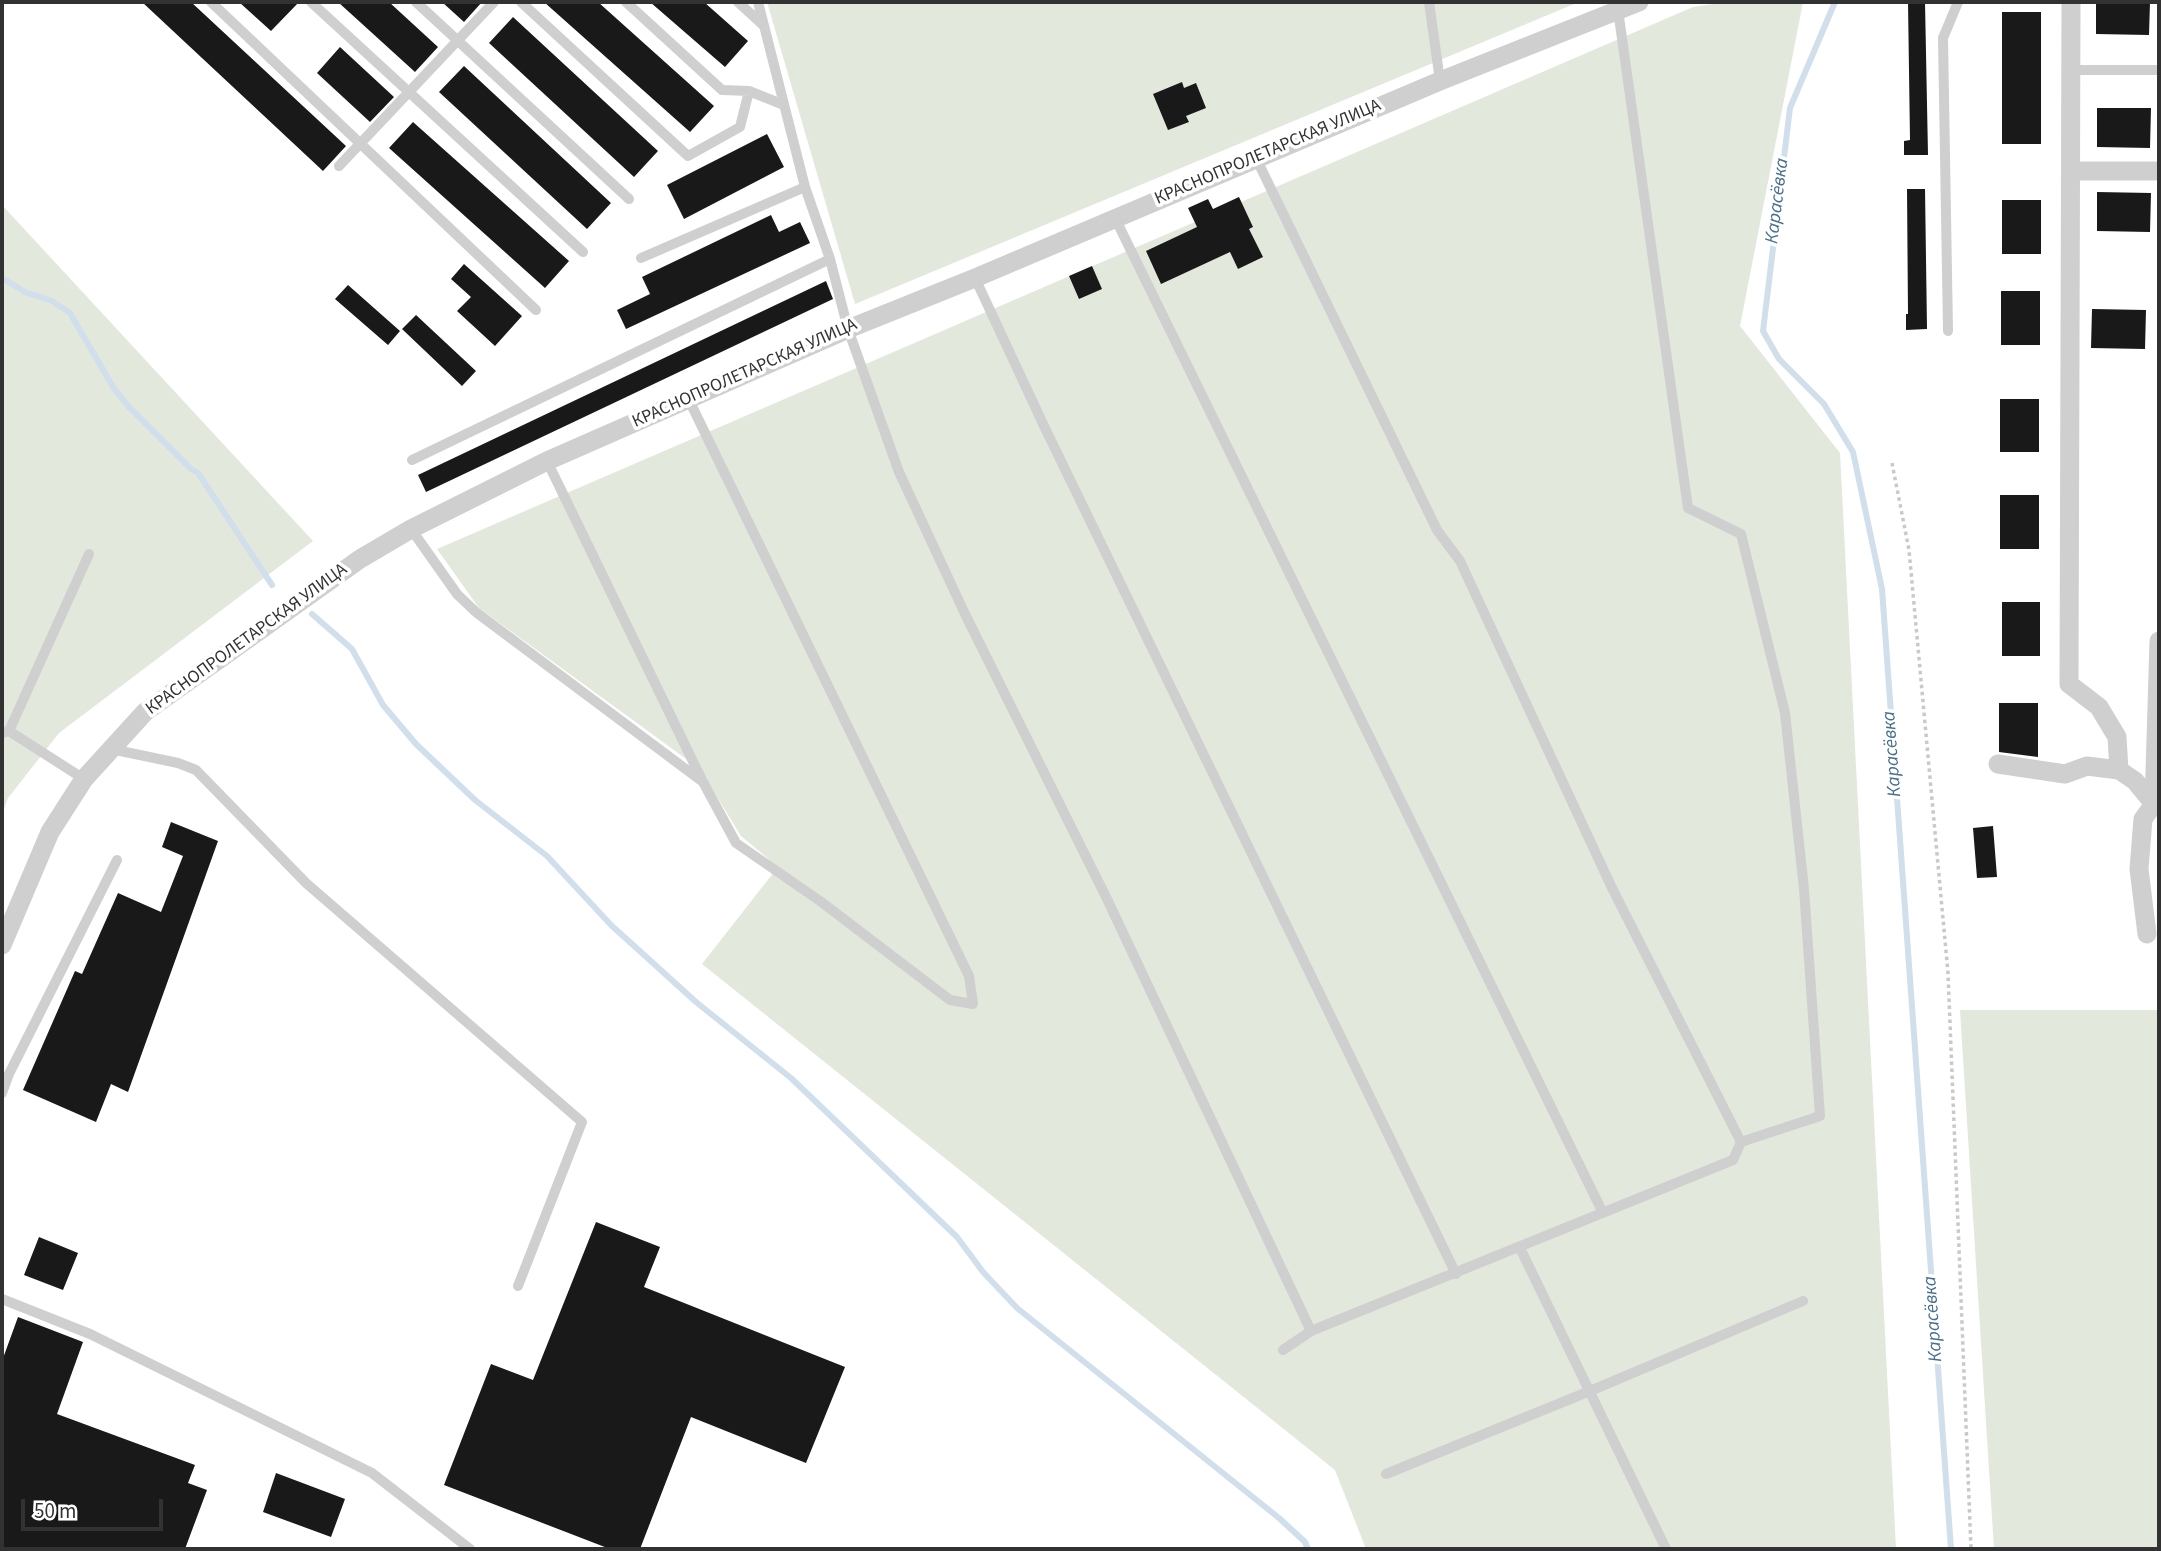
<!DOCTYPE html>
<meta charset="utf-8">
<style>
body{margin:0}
#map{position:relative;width:2161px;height:1551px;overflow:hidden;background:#fff;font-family:"Source Sans 3",sans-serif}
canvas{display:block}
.frame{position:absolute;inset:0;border:4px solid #323232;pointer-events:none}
.scale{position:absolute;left:21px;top:1499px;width:142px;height:32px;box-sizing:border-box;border:4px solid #323232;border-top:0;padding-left:9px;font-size:21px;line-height:24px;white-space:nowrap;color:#323232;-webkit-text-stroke:5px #fff;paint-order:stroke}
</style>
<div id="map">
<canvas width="2161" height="1551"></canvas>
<div class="frame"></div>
<div class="scale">50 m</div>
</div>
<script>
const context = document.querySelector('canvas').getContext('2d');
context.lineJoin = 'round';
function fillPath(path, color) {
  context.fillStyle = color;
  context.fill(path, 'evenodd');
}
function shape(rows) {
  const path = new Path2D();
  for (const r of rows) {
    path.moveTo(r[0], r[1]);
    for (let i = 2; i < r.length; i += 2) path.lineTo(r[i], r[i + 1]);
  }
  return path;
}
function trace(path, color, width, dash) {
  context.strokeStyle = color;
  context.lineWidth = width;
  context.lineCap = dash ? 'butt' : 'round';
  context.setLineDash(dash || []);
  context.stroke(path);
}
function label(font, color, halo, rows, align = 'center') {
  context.font = font + ' "Source Sans 3",sans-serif';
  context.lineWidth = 7;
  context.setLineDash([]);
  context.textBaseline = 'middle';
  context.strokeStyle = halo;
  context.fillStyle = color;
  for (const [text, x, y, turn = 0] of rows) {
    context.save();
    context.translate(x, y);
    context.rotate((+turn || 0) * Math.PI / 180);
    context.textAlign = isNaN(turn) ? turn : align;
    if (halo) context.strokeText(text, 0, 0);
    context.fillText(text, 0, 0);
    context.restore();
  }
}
fillPath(shape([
 [767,2,1579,2,855,304],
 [1727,2,1803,2,1740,326,1840,453,1896,1549,1366,1549,1335,1470,702,964,778,867,741,836,700,769,479,608,437,549,1693,7],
 [2,205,313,541,59,733,8,798,2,814],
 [1960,1010,2159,1010,2159,1549,1994,1549]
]), '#e2e8dc');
trace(shape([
 [1835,2,1790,108,1763,331,1779,359,1824,404,1853,452,1882,589,1951,1549],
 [2,278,25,292,52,301,70,313,113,387,128,406,191,469,198,473,272,585],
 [312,614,352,649,383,705,416,744,475,800,547,856,611,925,696,1002,791,1078,957,1237,983,1272,1017,1308,1279,1518,1305,1542,1308,1549]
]), '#d0dfeb', 6);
fillPath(shape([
 [142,2,191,2,346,146,323,171],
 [239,2,299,2,271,31],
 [338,2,389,2,438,47,415,72],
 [442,2,482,2,464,22],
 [544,2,598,2,714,106,690,132],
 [650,2,704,2,748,41,725,67],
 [1908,2,1925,2,1928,155,1904,155,1904,141,1910,140],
 [2096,2,2150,2,2149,35,2096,34],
 [2002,12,2041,12,2041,144,2002,144],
 [513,17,658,151,634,177,489,43],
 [340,47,394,97,370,122,317,73],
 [464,66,611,203,587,229,439,92],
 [1182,82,1184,88,1196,83,1206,108,1186,116,1189,122,1168,130,1153,94],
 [2097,108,2151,108,2150,148,2097,147],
 [413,122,569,261,545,288,389,148],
 [767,134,784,167,684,219,667,185],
 [1907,189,1925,189,1927,329,1906,330,1906,314,1908,314],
 [2097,192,2151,193,2150,232,2097,231],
 [1239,197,1253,227,1249,229,1263,257,1238,269,1230,252,1161,284,1146,251,1197,227,1188,208,1208,199,1213,209],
 [2002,200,2041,200,2041,254,2002,254],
 [771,215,779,232,800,222,810,243,626,329,617,310,650,294,642,277],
 [464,264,522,316,495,346,457,311,471,297,451,279],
 [1092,266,1102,289,1079,299,1069,276],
 [826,281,833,299,426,492,418,475],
 [348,285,400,331,388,345,335,299],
 [2001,291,2040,291,2040,345,2001,345],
 [2092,309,2146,310,2145,349,2091,348],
 [416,315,476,371,462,386,402,329],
 [2000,399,2039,399,2039,452,2000,452],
 [2000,495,2039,495,2039,549,2000,549],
 [2002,602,2040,602,2040,656,2002,656],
 [1999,703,2038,703,2038,757,1999,752],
 [171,822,218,841,128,1092,111,1084,96,1122,23,1090,75,971,82,974,118,893,161,912,183,856,162,847],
 [1993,826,1997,877,1977,878,1973,828],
 [596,1222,660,1247,644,1287,845,1367,806,1463,691,1417,640,1549,610,1549,444,1485,491,1364,533,1380],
 [39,1237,78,1253,63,1290,24,1275],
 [18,1317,83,1342,57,1414,195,1465,188,1483,207,1490,185,1549,2,1549,2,1361],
 [276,1473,345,1499,331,1537,263,1512]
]), '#191919');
trace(shape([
 [1892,463,1909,550,1948,973,1971,1549]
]), '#c9c9c9', 3.5, [3.5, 3.5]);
trace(shape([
 [211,2,536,310],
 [311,2,583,252],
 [416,2,629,199],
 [521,2,688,156,740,127,749,91],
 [626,2,722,90,749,91,784,105],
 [738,2,763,25],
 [758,2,805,187,830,259,848,329,899,472,965,614,1107,899,1311,1331],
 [1429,2,1440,81],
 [2071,70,2159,70],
 [1256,158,1437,530,1460,561,1612,888,1741,1142],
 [339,166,494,2],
 [1115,218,1603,1213],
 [641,258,805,187],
 [975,278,1044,426,1456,1274],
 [1948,331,1943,38,1958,2],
 [412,460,830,259],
 [547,461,701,778],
 [411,529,457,594,477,613,703,782,736,843,820,901,950,1000,973,1004,969,976,689,400],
 [9,731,89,554],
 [2,733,9,731,84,779],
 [111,749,178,763,196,770,306,883,582,1122,518,1286],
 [2,1093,9,1074,117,860],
 [1520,1248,1666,1549],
 [2,1299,90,1334,372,1473,470,1549],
 [1283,1350,1311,1331,1733,1160,1741,1142,1820,1116,1804,889,1785,713,1741,534,1688,508,1618,10],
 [1386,1474,1590,1391,1803,1301]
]), '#cfcfcf', 10);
trace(shape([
 [2071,2,2069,684,2099,707,2117,737,2119,770],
 [2071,171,2159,171],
 [1998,764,2065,774,2087,766,2119,770,2135,781,2154,804,2158,804],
 [2147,934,2139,869,2143,819,2154,804,2159,641],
 [2,945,50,832,84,779,145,712,360,559,411,529,547,461,848,329,975,278,1440,81,1639,2]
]), '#cfcfcf', 19);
label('18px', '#323232', '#fff', [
 ["КРАСНОПРОЛЕТАРСКАЯ УЛИЦА",1268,153,-23],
 ["КРАСНОПРОЛЕТАРСКАЯ УЛИЦА",745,374,-24],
 ["КРАСНОПРОЛЕТАРСКАЯ УЛИЦА",247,640,-36]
]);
label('italic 19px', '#466f8f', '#fff', [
 ["Карасёвка",1778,201,-83],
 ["Карасёвка",1893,754,-94],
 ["Карасёвка",1934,1319,-94]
]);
</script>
